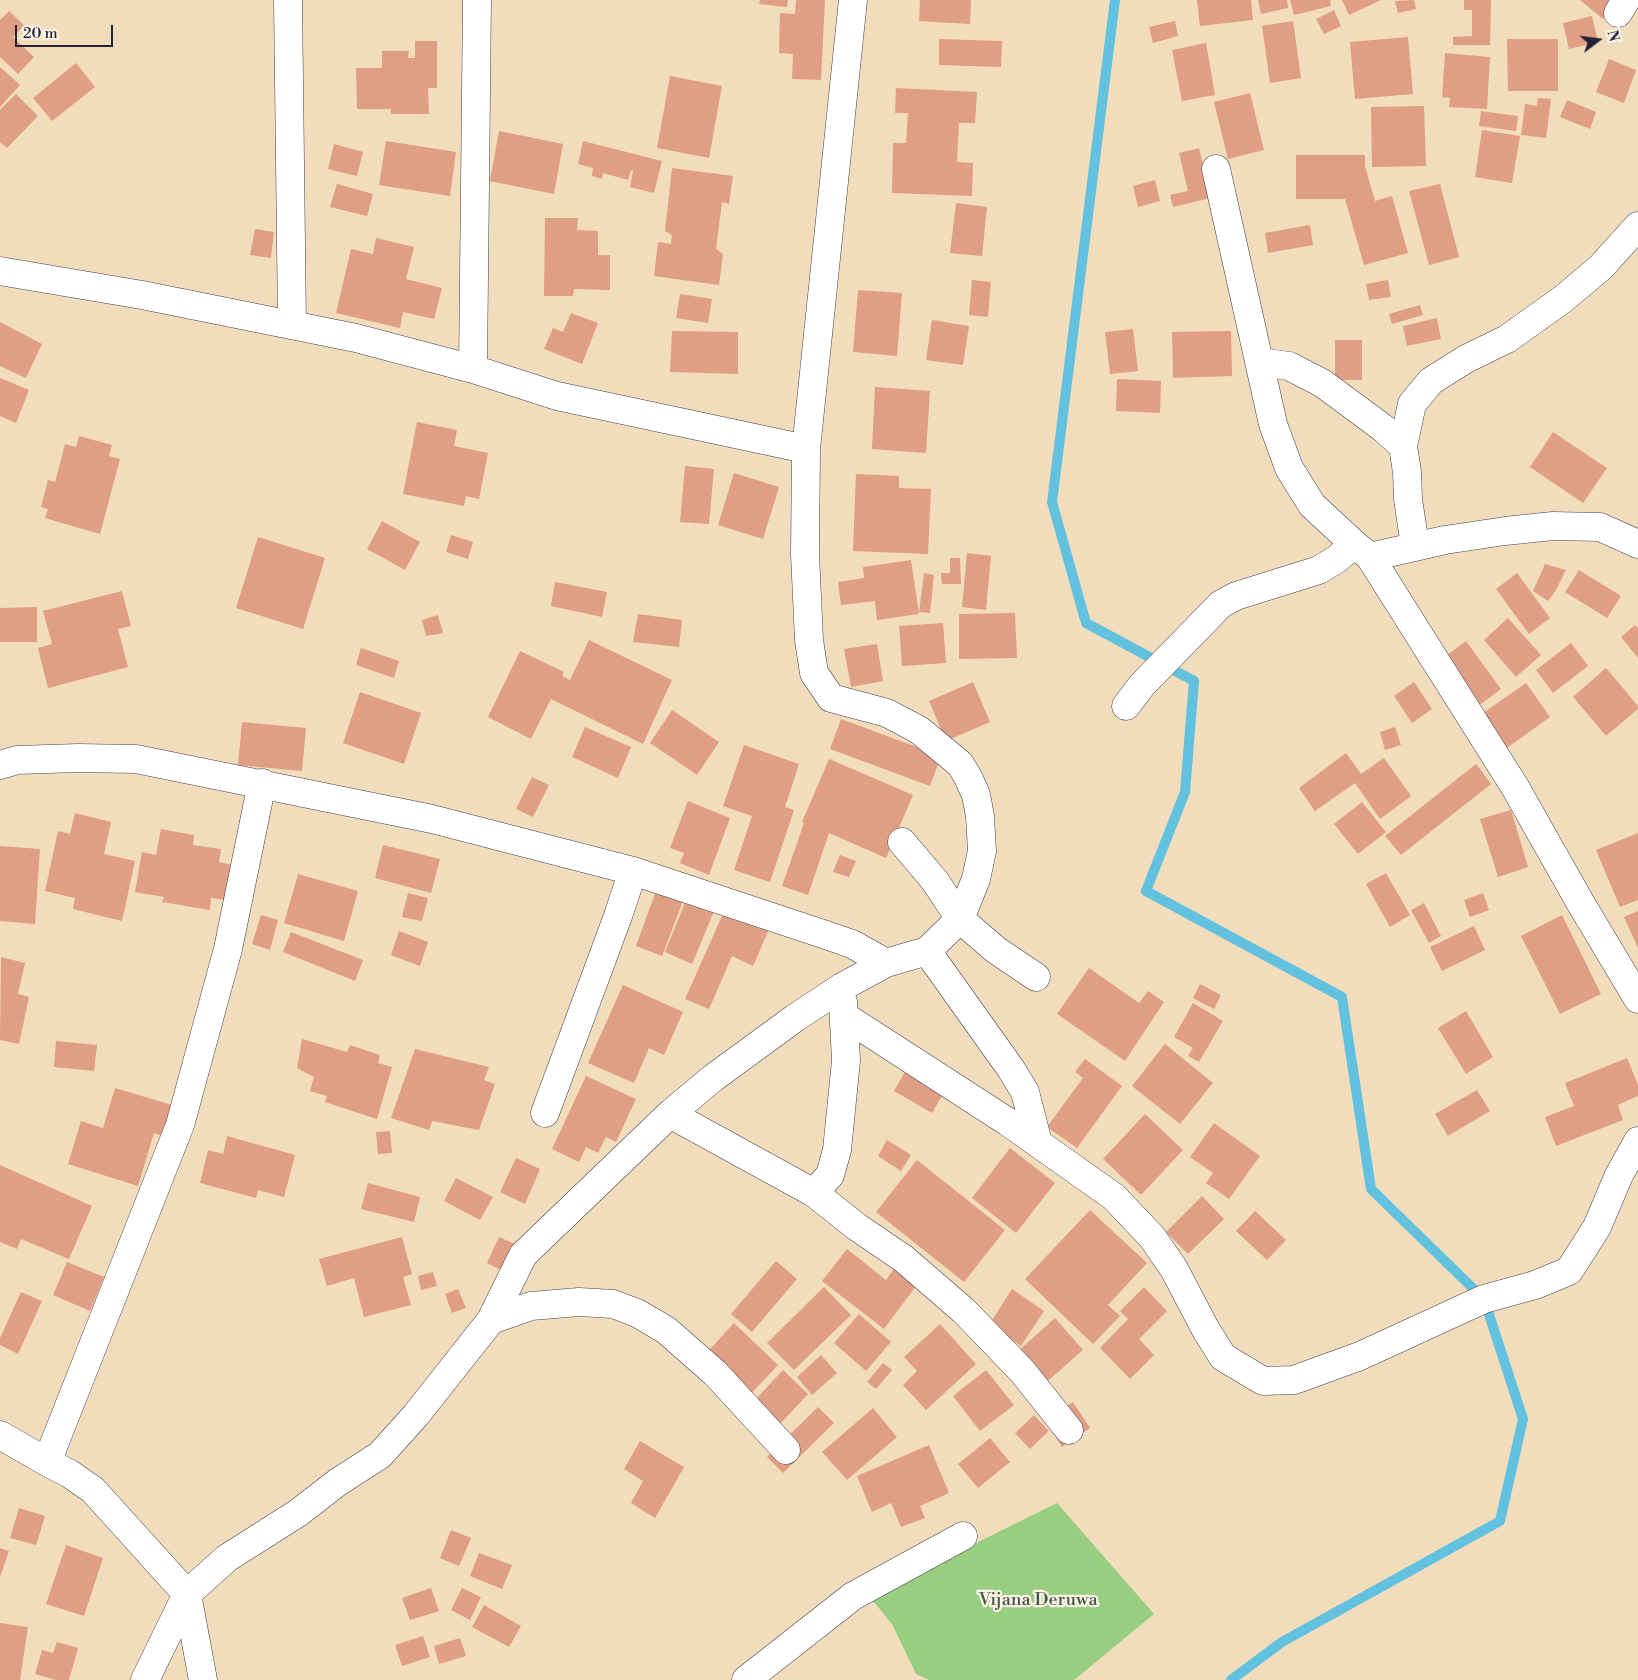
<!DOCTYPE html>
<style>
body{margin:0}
#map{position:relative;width:1638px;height:1680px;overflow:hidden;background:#f1dcbb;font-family:"Libre Bodoni",serif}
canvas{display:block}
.north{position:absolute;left:1573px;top:15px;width:50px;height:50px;-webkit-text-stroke:4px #fcf5e5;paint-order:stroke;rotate:75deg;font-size:14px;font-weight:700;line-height:20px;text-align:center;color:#22223b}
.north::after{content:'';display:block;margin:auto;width:18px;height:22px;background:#22223b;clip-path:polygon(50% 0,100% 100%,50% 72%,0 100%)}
.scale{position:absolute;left:15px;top:25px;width:98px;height:22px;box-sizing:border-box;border:2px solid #22223b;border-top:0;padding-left:6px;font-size:15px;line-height:18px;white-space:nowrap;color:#22223b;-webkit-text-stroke:4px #fcf5e5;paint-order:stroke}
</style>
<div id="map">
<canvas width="1638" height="1680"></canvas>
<div class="north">N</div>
<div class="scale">20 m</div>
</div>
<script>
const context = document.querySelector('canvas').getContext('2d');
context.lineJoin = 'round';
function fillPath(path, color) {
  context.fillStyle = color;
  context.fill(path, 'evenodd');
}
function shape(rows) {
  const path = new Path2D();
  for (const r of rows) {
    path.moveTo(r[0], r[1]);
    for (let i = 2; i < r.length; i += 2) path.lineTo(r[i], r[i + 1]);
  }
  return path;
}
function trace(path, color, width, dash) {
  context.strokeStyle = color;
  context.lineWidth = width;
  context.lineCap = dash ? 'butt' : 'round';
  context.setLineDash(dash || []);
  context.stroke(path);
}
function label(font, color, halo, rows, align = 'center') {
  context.font = font + ' "Libre Bodoni",serif';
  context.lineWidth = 4.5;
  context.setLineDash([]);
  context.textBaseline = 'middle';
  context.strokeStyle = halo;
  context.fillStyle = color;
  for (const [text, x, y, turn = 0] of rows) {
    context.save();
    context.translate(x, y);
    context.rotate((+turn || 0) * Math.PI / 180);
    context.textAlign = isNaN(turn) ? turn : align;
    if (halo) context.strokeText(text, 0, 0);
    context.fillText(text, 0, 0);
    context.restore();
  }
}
fillPath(shape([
 [1057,1503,1154,1614,1074,1680,929,1680,916,1674,892,1624,869,1596]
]), '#98ce7f');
trace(shape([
 [1115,0,1052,502,1086,623,1194,681,1185,792,1146,891,1342,997,1371,1189,1484,1299,1523,1419,1500,1521,1282,1642,1231,1680]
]), '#61c1df', 10);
fillPath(shape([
 [760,0,788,0,787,7,759,4],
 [796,0,825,0,821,80,792,79,793,54,779,53,780,13,795,14],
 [920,0,971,0,970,24,919,21],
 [1197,0,1251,0,1253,20,1200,26],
 [1258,0,1287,0,1288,8,1261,14],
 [1290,0,1330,0,1331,6,1294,15],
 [1342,0,1381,0,1349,15],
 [1414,0,1416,9,1398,13,1395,1],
 [1464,0,1491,0,1490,45,1453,45,1453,37,1472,36,1472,10,1464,10],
 [1580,0,1618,0,1603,19],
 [1334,10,1341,26,1324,34,1316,19],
 [9,11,24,25,13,37,34,57,18,74,0,57,0,20],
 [1592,16,1598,42,1569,49,1563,23],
 [1175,21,1178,36,1153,43,1149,27],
 [1293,21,1301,78,1270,83,1262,26],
 [1408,37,1413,94,1355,99,1350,42],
 [939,39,1002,41,1001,67,939,65],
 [1507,39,1558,39,1558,91,1508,91],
 [415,41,437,41,437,88,428,88,429,114,391,114,391,109,357,109,356,68,382,68,382,51,409,51,408,58,415,58],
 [1206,43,1215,95,1182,101,1172,50],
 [1445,53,1490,57,1487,109,1449,107,1450,98,1442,97],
 [1609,59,1636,70,1624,103,1596,92],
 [76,63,95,87,52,121,33,98],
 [0,67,20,85,0,107],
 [670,76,722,86,709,158,657,148],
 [896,88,977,92,975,123,959,123,957,162,973,163,972,196,892,193,893,143,906,143,908,113,895,113],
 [1250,93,1264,150,1228,159,1214,102],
 [16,94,38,116,7,148,0,142,0,110],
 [1538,98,1551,99,1546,138,1521,135,1525,104,1537,106],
 [1567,100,1596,112,1590,129,1560,117],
 [1424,106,1426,166,1372,167,1371,107],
 [1481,111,1518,116,1516,131,1479,126],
 [1482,130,1520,136,1512,183,1475,177],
 [499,131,563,144,554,194,490,181],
 [386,141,456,152,450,196,379,185],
 [583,141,662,161,654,193,630,187,633,171,631,170,628,180,603,173,602,179,592,176,593,168,578,164],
 [334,144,363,152,357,176,328,169],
 [1199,148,1211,198,1173,207,1170,195,1188,191,1179,153],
 [1296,155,1365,155,1365,166,1375,201,1392,196,1408,253,1364,265,1345,199,1296,199],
 [672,168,733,176,729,204,722,202,716,249,723,254,719,285,654,276,658,242,671,244,672,235,665,231],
 [1155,180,1160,201,1138,207,1133,186],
 [337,184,373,194,367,216,330,207],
 [1440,184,1459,257,1429,265,1409,191],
 [956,203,987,207,982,256,950,253],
 [545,218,578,218,577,230,598,231,598,255,610,255,610,290,574,289,573,296,544,296],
 [1310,225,1313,245,1268,253,1265,233],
 [255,229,274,232,271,258,250,255],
 [376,238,414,247,406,279,442,288,434,319,403,312,400,328,336,313,351,249,373,254],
 [972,280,991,282,988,317,969,315],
 [1388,280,1391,297,1369,300,1366,284],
 [858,290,902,293,897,356,853,352],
 [680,294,712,299,708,323,676,318],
 [1420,305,1423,315,1392,324,1389,314],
 [571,313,598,323,582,364,544,349,553,328,563,332],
 [1437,318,1441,339,1407,346,1403,326],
 [932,320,969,326,963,365,926,360],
 [0,322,42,344,26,378,0,366],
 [1133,329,1138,371,1110,374,1105,332],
 [672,331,738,332,738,374,670,372],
 [1231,331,1232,376,1173,378,1172,332],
 [1335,340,1362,340,1362,380,1335,380],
 [0,378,29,390,16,423,0,416],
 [1117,379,1161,381,1160,413,1116,411],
 [875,387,930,391,926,453,872,449],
 [417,422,457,430,454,446,488,453,479,499,466,496,464,506,403,494],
 [1553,432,1607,468,1583,503,1530,467],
 [79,436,112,445,109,456,120,459,100,534,45,518,48,509,41,507,48,480,55,482,65,444,76,447],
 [685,466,714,469,709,524,680,522],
 [734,473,779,487,763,539,718,525],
 [856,474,899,476,899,488,931,489,928,554,853,551],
 [382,521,420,542,405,570,367,549],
 [451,535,473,542,468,559,446,552],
 [258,537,325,558,303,629,236,608],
 [967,553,991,556,986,610,962,607],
 [950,558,960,558,961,584,942,584,941,573,950,573],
 [911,560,919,614,877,620,875,601,841,605,838,582,864,578,863,567],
 [1545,564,1566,570,1556,590,1548,601,1533,591],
 [1579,570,1621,596,1607,618,1565,592],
 [924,573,934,575,930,613,919,612],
 [1517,573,1550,618,1529,634,1496,589],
 [555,582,607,592,602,617,551,606],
 [122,591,131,626,118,629,128,667,48,688,38,648,52,644,43,611],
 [37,607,37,642,0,642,0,608],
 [1015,613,1017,658,959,659,959,614],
 [638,614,682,620,679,647,633,642],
 [438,615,443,633,426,636,422,620],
 [1508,618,1541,655,1516,677,1484,640],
 [943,623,946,663,902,666,899,626],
 [1635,625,1638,628,1638,658,1621,637],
 [589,640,672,680,643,744,551,699,531,739,488,717,520,651,564,672,562,676,570,680],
 [1466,641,1501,689,1477,707,1442,659],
 [1571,643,1588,666,1553,693,1536,670],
 [877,644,883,681,851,687,844,649],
 [361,648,399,661,394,678,356,665],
 [1606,668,1638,706,1638,709,1606,736,1573,697],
 [973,682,990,722,946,741,929,701],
 [1414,682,1432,709,1412,723,1394,696],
 [1526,683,1550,717,1507,748,1483,713],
 [360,692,421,713,404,764,343,743],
 [672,710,719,742,697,775,650,743],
 [841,719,941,756,930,786,830,749],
 [242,722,306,728,302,771,238,765],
 [585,727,631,747,618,778,572,757],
 [1395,727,1401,745,1385,750,1380,732],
 [744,745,799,764,785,807,794,810,770,882,734,870,752,816,723,806],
 [1346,753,1361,774,1384,758,1411,796,1380,819,1355,783,1315,811,1299,788],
 [829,759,913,795,886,858,829,833,808,895,782,886,804,823,802,822],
 [1476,764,1491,784,1401,855,1385,836],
 [532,777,549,785,533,817,516,809],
 [688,801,730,818,709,875,680,863,684,853,670,848],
 [1362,802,1386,832,1358,854,1334,824],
 [1511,810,1528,867,1498,877,1480,819],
 [75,813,111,822,104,854,135,861,122,921,73,909,75,898,45,891,58,831,70,834],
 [161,829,194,835,193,845,221,849,219,862,232,865,226,900,211,898,210,910,162,902,164,897,135,892,142,852,156,855],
 [1638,833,1638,900,1620,907,1596,850],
 [383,845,440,859,431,893,375,878],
 [0,846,40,849,35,924,0,921],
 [840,855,856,861,849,877,833,872],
 [1386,873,1410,915,1390,927,1366,884],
 [298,874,358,891,344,941,284,923],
 [657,888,684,898,662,956,636,946],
 [408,893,428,898,422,921,402,917],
 [689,893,717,904,692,964,665,952],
 [1483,893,1489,910,1470,917,1464,900],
 [1424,903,1441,936,1429,943,1411,910],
 [726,907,770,927,753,966,732,956,709,1009,685,999],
 [1638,911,1638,948,1624,917],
 [261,915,278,920,270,950,252,944],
 [1562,915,1601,994,1560,1014,1521,936],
 [1474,926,1485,950,1442,971,1430,947],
 [399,931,428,942,420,966,391,955],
 [291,932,363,960,355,981,283,952],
 [1,957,25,963,18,994,29,997,19,1044,0,1040],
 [1089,968,1139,1003,1148,991,1164,1002,1125,1061,1057,1014],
 [1200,984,1221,995,1214,1009,1193,998],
 [623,985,683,1012,664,1055,649,1048,634,1083,588,1063],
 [1193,1003,1223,1021,1199,1062,1188,1056,1193,1048,1174,1037],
 [1466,1011,1493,1057,1466,1074,1438,1028],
 [302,1039,347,1052,350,1045,380,1055,378,1063,392,1067,377,1119,325,1102,327,1096,310,1091,314,1077,297,1068],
 [56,1041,97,1045,94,1071,54,1067],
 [1165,1044,1213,1083,1180,1124,1132,1086],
 [415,1049,489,1067,484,1080,495,1084,479,1130,432,1121,429,1130,391,1118],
 [1627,1058,1638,1085,1638,1096,1618,1105,1623,1120,1556,1146,1545,1117,1574,1106,1565,1083],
 [1085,1059,1122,1086,1077,1148,1047,1127,1083,1078,1075,1072],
 [912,1060,950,1082,932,1113,894,1091],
 [586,1076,636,1099,616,1142,606,1137,598,1153,586,1147,579,1162,552,1149],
 [115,1088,172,1105,163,1136,154,1133,138,1186,68,1164,81,1121,103,1128],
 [1477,1090,1490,1111,1448,1136,1435,1114],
 [1145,1114,1183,1150,1141,1195,1103,1159],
 [1214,1123,1260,1156,1229,1199,1206,1183,1213,1173,1190,1157],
 [390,1131,392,1153,378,1154,376,1132],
 [227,1136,295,1155,284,1197,258,1190,256,1198,200,1183,208,1150,223,1154],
 [887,1140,911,1155,901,1171,878,1156],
 [1010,1148,1055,1183,1016,1233,972,1198],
 [516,1158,540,1169,525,1204,500,1192],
 [917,1160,1005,1230,964,1282,876,1212],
 [0,1165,92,1206,69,1259,21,1239,17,1249,0,1242],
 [456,1178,493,1197,480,1220,444,1201],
 [368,1183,420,1197,414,1222,361,1209],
 [1202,1196,1224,1219,1188,1254,1166,1232],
 [1090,1210,1147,1263,1108,1305,1120,1316,1093,1344,1025,1279],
 [1255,1211,1286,1240,1267,1260,1236,1231],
 [402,1237,412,1274,403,1277,411,1305,364,1317,354,1278,327,1286,319,1259],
 [499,1237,517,1245,505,1272,487,1263],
 [847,1249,886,1280,894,1269,916,1286,884,1329,822,1281],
 [776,1261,797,1279,752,1332,731,1314],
 [67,1262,104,1277,90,1311,53,1295],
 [433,1272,437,1286,421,1290,418,1276],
 [824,1287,851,1315,794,1370,767,1343],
 [1144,1287,1167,1311,1139,1339,1154,1355,1130,1379,1100,1348,1128,1319,1120,1311],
 [458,1289,466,1308,452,1313,445,1294],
 [1012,1289,1044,1311,1021,1346,989,1325],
 [21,1292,42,1301,18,1354,0,1345,0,1338],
 [859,1314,891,1342,866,1371,834,1343],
 [1055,1318,1083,1350,1035,1392,1007,1361],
 [734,1323,778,1365,745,1400,701,1359],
 [940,1324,976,1364,926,1410,903,1385,917,1371,904,1357],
 [821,1355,837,1373,812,1395,797,1377],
 [883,1363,892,1370,876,1389,867,1382],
 [783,1370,808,1394,767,1438,741,1415],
 [986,1370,1014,1405,980,1431,953,1396],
 [1073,1402,1090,1428,1062,1447,1045,1420],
 [818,1407,834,1423,783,1473,767,1457],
 [873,1408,897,1437,847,1480,822,1452],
 [1034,1415,1049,1431,1030,1449,1015,1433],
 [990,1438,1010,1462,978,1488,958,1464],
 [640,1441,684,1467,655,1518,631,1503,643,1481,624,1469],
 [929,1445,949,1493,920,1506,925,1518,901,1527,891,1503,872,1512,857,1476],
 [19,1508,45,1516,36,1545,10,1538],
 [451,1530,471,1538,459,1566,440,1558],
 [66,1545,103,1558,84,1616,46,1604],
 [0,1548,9,1551,0,1577],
 [479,1553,512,1565,502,1589,470,1576],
 [431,1588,439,1611,410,1620,402,1598],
 [462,1588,481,1597,470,1620,451,1610],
 [484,1605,521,1626,509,1647,472,1627],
 [0,1623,28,1627,20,1680,0,1680],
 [423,1636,430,1657,402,1666,395,1645],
 [460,1638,466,1656,439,1664,434,1646],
 [57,1642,78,1648,69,1680,56,1680,35,1674,42,1650,53,1653]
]), '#e09e84');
const minor = shape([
 [288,0,292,324],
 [1618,13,1626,0],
 [1216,169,1273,424,1289,468,1312,505,1354,544,1370,557,1445,540,1505,531,1553,526,1600,527,1638,544],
 [0,271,142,295,356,338,473,369,557,396,806,449],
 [1259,362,1289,366,1322,383,1383,428,1403,446,1407,472,1408,499,1415,546],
 [473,369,477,0],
 [1403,446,1412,404,1431,381,1466,359,1507,339,1563,299,1601,267,1638,226],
 [1370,557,1515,787,1580,902,1638,999],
 [1126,706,1142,685,1221,604,1236,596,1319,570,1337,559,1354,544],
 [0,765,17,760,78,758,136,759,432,819,633,871,826,935,852,944,886,963],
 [902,842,935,881,960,919,996,950,1036,977],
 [927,951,1011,1069,1025,1092,1038,1143],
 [844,1016,1008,1122,1114,1197,1152,1237,1174,1269,1206,1330,1223,1357,1263,1381,1294,1380,1360,1356,1484,1299,1535,1285,1569,1271,1597,1227,1619,1175,1638,1141],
 [545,1113,618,916,633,871],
 [670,1114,814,1193,857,1227,904,1259,964,1311,1022,1371,1069,1430],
 [814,1193,830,1175,837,1150,846,1061,843,1002],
 [491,1320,531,1306,579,1302,613,1304,637,1313,666,1330,715,1373,786,1450],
 [0,1435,47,1462,70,1474,93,1490,187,1594,203,1680],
 [47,1462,180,1125,228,949,262,783],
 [145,1680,187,1594,227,1558,298,1513,338,1482,380,1455,416,1415,491,1320,523,1255,670,1114,713,1078,795,1018,842,987,886,963,927,951,960,919,976,879,982,851,980,816,976,795,968,777,960,764,919,730,887,713,831,698,814,673,809,640,805,554,806,449,853,0],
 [746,1680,853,1596,963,1536]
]);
trace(minor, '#413e4e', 29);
trace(minor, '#fff', 28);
label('18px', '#45564f', '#fcf5e5', [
 ["Vijana Deruwa",1038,1601]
]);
</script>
